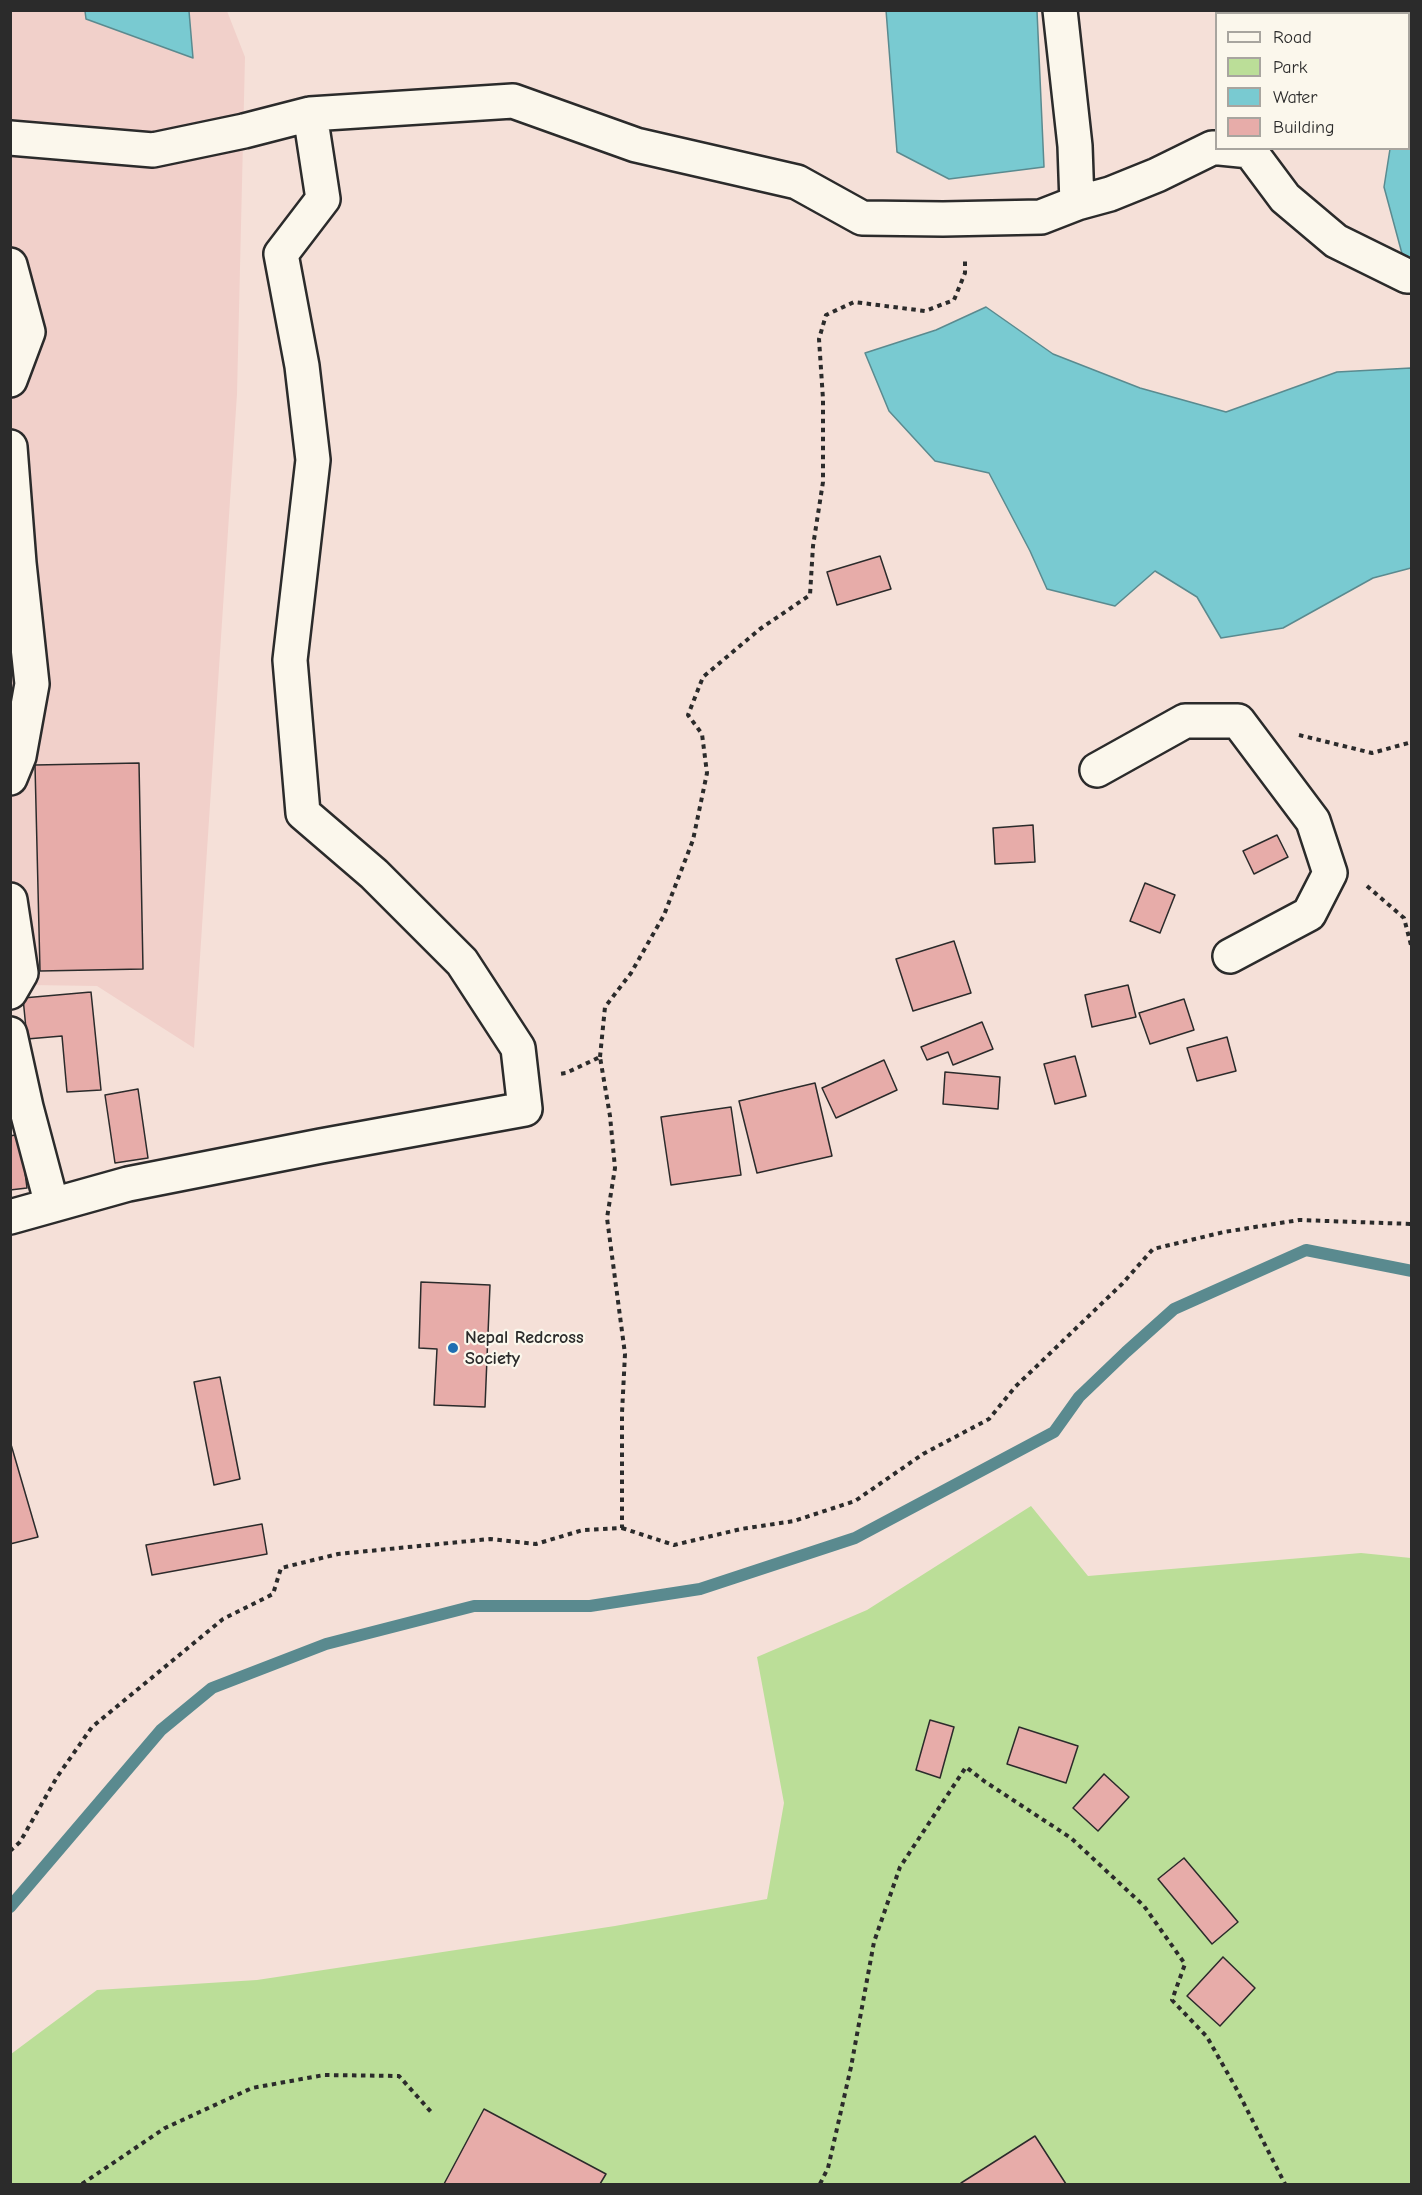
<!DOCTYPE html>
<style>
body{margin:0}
#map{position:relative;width:1422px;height:2195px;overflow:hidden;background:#f5e0d8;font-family:"Comic Neue",sans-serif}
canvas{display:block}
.frame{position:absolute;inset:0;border:12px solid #2b2b2b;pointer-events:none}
.legend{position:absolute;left:1215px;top:12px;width:195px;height:138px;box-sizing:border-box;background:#fbf7ec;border:2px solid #a8a59f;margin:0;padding:8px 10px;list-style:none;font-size:18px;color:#2b2b2b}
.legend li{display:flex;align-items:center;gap:12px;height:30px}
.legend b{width:30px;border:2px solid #a8a59f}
</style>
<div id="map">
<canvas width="1422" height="2195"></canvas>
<div class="frame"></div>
<ul class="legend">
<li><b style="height:8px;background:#fbf7ec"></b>Road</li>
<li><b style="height:16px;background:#bbde98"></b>Park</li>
<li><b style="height:16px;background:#79cad1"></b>Water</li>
<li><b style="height:16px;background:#e7aca9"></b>Building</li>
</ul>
</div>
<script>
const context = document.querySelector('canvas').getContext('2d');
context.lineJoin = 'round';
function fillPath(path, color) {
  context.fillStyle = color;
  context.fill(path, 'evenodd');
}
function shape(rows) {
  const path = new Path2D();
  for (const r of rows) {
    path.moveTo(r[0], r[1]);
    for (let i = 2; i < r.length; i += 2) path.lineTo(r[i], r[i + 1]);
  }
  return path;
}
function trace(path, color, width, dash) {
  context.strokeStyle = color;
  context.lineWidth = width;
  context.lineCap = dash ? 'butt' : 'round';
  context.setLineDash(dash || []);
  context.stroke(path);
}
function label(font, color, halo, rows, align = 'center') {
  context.font = font + ' "Comic Neue",sans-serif';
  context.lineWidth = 4.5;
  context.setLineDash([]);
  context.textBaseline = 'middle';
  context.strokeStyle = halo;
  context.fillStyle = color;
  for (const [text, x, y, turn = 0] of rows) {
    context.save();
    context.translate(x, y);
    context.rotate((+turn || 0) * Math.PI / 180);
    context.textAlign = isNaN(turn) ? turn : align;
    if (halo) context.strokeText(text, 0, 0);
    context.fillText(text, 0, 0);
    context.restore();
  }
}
fillPath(shape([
 [10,11,227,11,245,57,237,394,194,1048,97,986,31,985,11,975]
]), '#f1d0ca');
fillPath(shape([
 [1031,1506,1088,1576,1361,1553,1411,1558,1411,2184,11,2184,11,2054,97,1990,257,1980,615,1926,767,1899,784,1803,757,1657,867,1610]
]), '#bbde98');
const water = shape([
 [886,10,1037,11,1044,167,949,179,897,152,886,10],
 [85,11,189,11,193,58,86,19,85,11],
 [1409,11,1411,11,1411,259,1404,261,1384,187,1390,149,1408,148,1409,11],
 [986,307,1053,354,1140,388,1226,412,1337,372,1411,368,1411,568,1373,578,1283,628,1221,638,1197,597,1155,571,1115,606,1047,589,1030,551,989,473,935,461,889,411,865,353,936,330,986,307]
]);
fillPath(water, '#79cad1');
trace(water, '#5a8a8f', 1.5);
trace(shape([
 [10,1907,161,1730,212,1688,326,1644,474,1606,590,1606,700,1589,855,1538,1054,1432,1079,1397,1126,1352,1174,1309,1306,1250,1412,1271]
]), '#5a8a8f', 12);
const building = shape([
 [880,556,891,589,837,605,827,572,880,556],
 [139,763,143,969,40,971,35,765,139,763],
 [1033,825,1035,862,995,864,993,828,1033,825],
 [1277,835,1288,857,1254,874,1243,851,1277,835],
 [1145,883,1175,895,1160,933,1130,921,1145,883],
 [954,941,971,993,913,1011,896,959,954,941],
 [1128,985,1136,1017,1092,1027,1085,995,1128,985],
 [91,992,101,1090,67,1092,62,1036,27,1039,23,998,91,992],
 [1184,999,1194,1030,1150,1044,1139,1013,1184,999],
 [982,1022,993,1049,953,1065,948,1052,927,1060,921,1047,982,1022],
 [1227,1037,1236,1071,1197,1081,1187,1048,1227,1037],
 [1075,1056,1086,1096,1055,1104,1044,1064,1075,1056],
 [884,1060,897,1090,836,1118,822,1088,884,1060],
 [945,1072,1000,1077,998,1109,943,1104,945,1072],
 [815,1083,832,1156,757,1173,739,1101,815,1083],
 [138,1089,148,1158,115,1163,105,1095,138,1089],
 [731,1107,741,1175,671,1185,661,1117,731,1107],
 [20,1134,27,1188,10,1190,10,1136,20,1134],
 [421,1282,490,1285,485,1407,434,1405,437,1349,419,1348,421,1282],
 [220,1377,240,1479,214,1485,194,1382,220,1377],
 [10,1441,38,1537,10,1544,10,1441],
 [262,1524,267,1554,152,1575,146,1545,262,1524],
 [930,1720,954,1727,940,1778,916,1770,930,1720],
 [1019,1727,1078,1746,1066,1783,1007,1764,1019,1727],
 [1104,1774,1129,1797,1098,1831,1073,1808,1104,1774],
 [1184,1858,1238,1922,1212,1944,1158,1879,1184,1858],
 [1223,1957,1255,1988,1220,2026,1187,1996,1223,1957],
 [484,2109,606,2174,600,2184,444,2184,484,2109],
 [1035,2136,1066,2184,962,2184,961,2183,1035,2136]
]);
fillPath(building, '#e7aca9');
trace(building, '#2b2b2b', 1.5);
const minor = shape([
 [10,138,153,150,244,131,310,114],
 [1220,148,1250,151,1285,198,1336,241,1407,276,1412,276],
 [1077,203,1110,194,1157,175,1212,148,1216,148],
 [10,265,28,332,10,380],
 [10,447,19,563,32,684,19,756,10,778],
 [1097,770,1185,721,1238,721,1313,821,1330,873,1309,914,1230,956],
 [10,900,21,973,10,992],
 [10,1034,26,1107,52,1205],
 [10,1217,128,1184,321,1146,525,1109,518,1048,462,962,374,874,303,813,290,660,313,460,302,366,281,254,323,199,310,114,513,101,636,145,797,182,862,218,943,219,1041,217,1077,203,1075,146,1060,10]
]);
trace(minor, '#2b2b2b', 38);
trace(shape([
 [1299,735,1372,753,1412,742],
 [1367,886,1404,918,1412,949],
 [600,1057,605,1007,631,973,664,915,693,840,707,773,702,734,688,715,703,677,760,629,810,595,813,546,823,482,823,399,819,339,826,315,854,302,925,311,954,300,965,273,965,258],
 [622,1528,674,1545,741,1529,794,1521,855,1501,923,1454,989,1419,1015,1387,1122,1284,1153,1249,1224,1232,1299,1220,1412,1224],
 [10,1851,20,1842,57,1777,92,1727,223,1619,273,1594,281,1568,338,1554,490,1539,536,1544,583,1530,622,1528,622,1413,625,1354,607,1218,615,1168,610,1116,600,1057,566,1073,559,1074],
 [82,2184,165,2128,252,2088,324,2075,399,2076,432,2113],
 [820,2184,828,2168,851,2067,874,1942,900,1867,966,1767,984,1781,1071,1838,1144,1906,1185,1964,1172,2000,1207,2037,1236,2088,1285,2184]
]), '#2b2b2b', 4, [4.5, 4.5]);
trace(minor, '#fbf7ec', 33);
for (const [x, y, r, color] of [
 [453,1348,6,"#1f6fb2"]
]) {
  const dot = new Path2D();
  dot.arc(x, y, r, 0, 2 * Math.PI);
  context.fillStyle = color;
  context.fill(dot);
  trace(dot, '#fbf7ec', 2);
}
label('bold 18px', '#2b2b2b', '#fbf7ec', [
 ["Nepal Redcross",465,1338],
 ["Society",465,1359]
], 'left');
</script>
